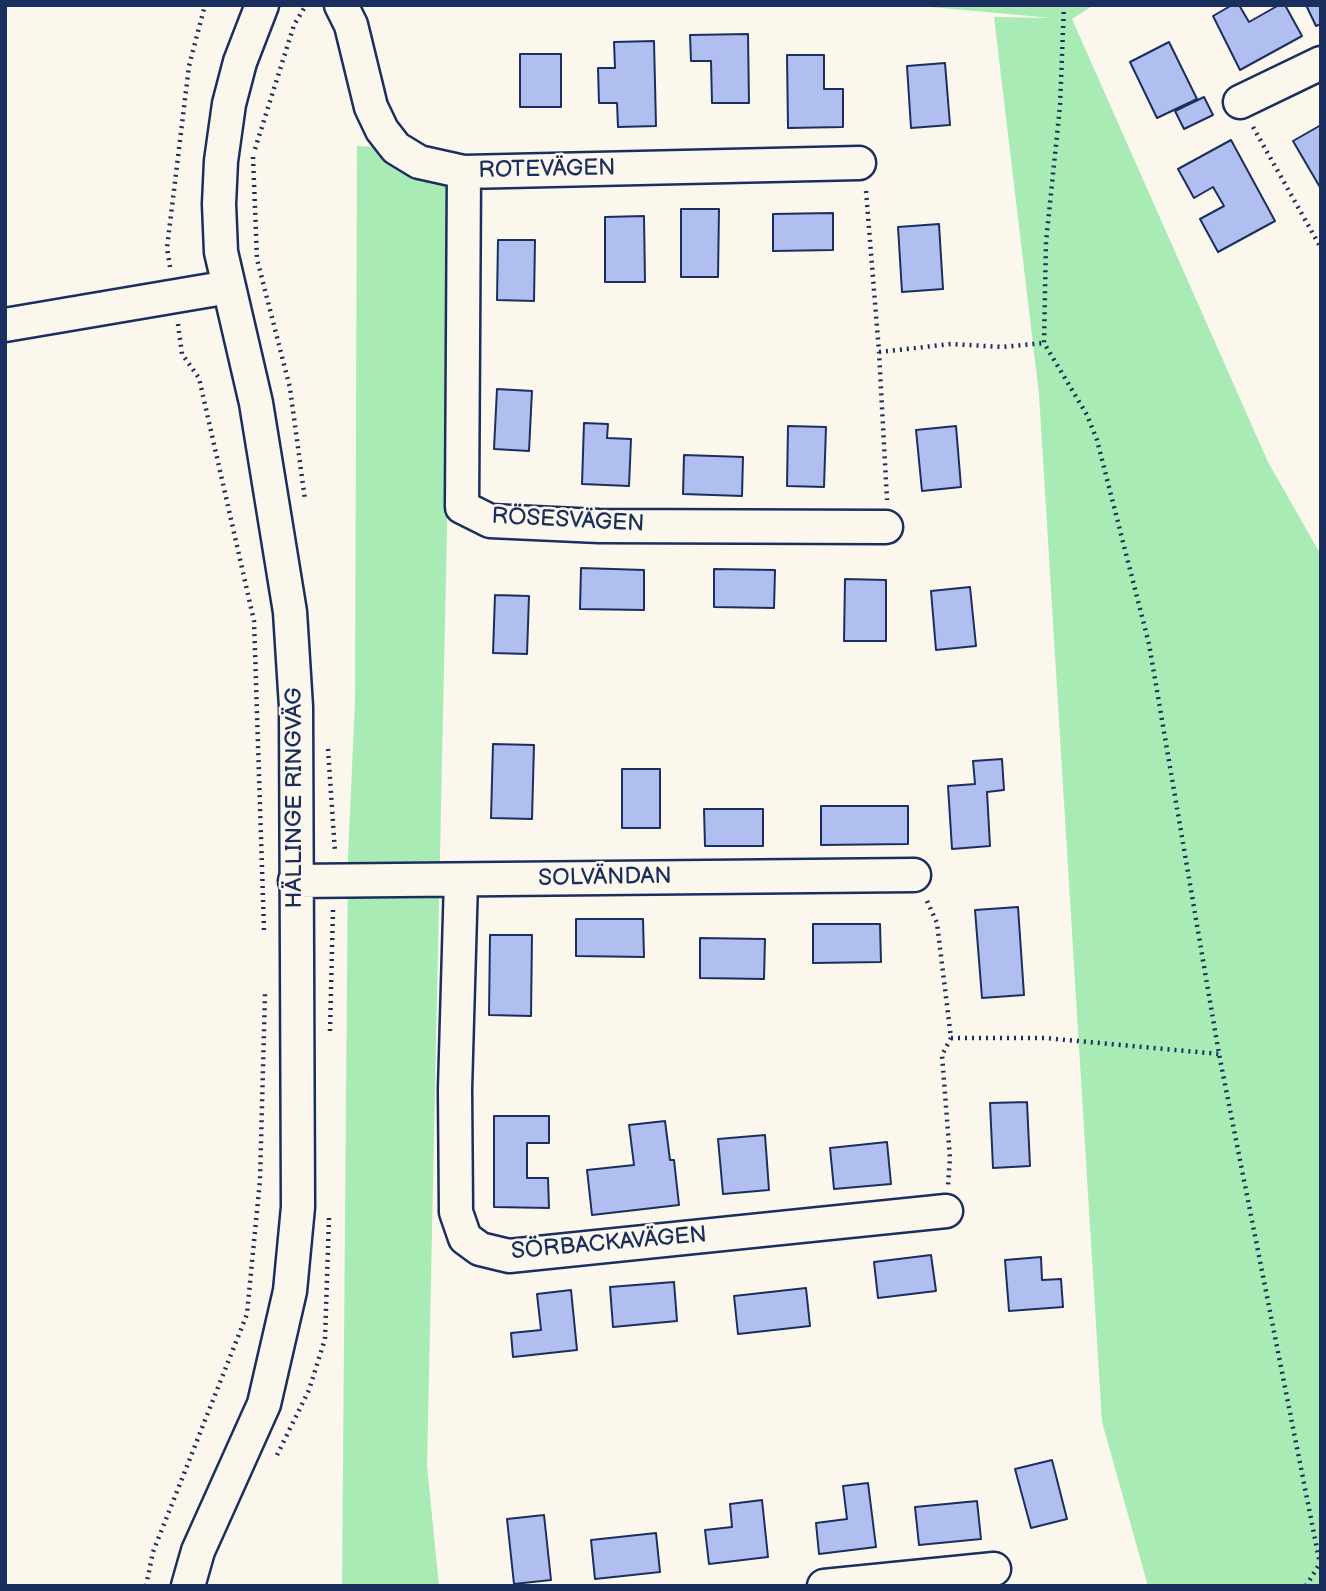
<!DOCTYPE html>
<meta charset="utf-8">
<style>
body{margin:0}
#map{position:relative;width:1326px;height:1591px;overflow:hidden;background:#fbf7ec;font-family:"Balsamiq Sans",sans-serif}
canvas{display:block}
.frame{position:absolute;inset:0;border:7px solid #1b2f5e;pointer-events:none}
</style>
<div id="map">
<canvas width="1326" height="1591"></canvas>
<div class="frame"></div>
</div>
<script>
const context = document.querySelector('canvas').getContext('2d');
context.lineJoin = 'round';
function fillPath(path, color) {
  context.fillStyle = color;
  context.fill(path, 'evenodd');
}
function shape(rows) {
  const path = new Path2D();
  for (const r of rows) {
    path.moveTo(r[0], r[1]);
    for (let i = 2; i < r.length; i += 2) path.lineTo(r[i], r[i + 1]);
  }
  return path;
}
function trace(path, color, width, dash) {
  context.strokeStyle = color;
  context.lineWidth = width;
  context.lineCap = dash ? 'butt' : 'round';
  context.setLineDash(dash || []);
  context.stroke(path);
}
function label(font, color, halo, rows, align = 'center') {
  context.font = font + ' "Balsamiq Sans",sans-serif';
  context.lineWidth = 5;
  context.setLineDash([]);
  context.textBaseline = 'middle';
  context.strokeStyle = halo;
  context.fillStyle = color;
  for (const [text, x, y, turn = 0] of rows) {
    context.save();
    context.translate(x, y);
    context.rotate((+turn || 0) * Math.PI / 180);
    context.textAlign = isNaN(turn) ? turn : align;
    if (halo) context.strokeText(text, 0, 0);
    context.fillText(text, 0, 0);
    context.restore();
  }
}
fillPath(shape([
 [908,5,1094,5,1072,19,1268,462,1321,555,1321,1586,1148,1586,1102,1422,1039,394,994,17,1052,18],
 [357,146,455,151,427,1466,439,1586,342,1585,348,856,355,702]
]), '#a8ebb5');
const building = shape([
 [1232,5,1239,5,1249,22,1279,5,1285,5,1302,36,1240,70,1213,16,1232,5],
 [1306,5,1321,5,1321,24,1316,26,1306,5],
 [748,34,749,103,712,103,711,61,691,61,690,35,748,34],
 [654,41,656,126,618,127,617,103,599,103,598,68,615,68,614,42,654,41],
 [1169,42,1197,99,1157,118,1130,62,1169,42],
 [520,54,561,54,561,107,520,107,520,54],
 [787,55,824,55,824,89,843,89,843,127,788,128,787,55],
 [945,63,950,125,911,128,907,66,945,63],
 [1204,97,1213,115,1184,129,1175,111,1204,97],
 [1321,125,1321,189,1293,141,1321,125],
 [1231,140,1275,221,1218,252,1200,219,1224,206,1213,187,1194,198,1178,169,1231,140],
 [681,209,719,209,718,277,681,277,681,209],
 [833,213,833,250,773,251,773,214,833,213],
 [644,216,645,282,605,282,605,217,644,216],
 [939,224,943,289,902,292,898,227,939,224],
 [498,240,535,240,534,301,497,300,498,240],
 [497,389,532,391,529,451,494,449,497,389],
 [584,423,608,424,607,438,631,439,629,486,582,484,584,423],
 [788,426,826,427,824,487,787,486,788,426],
 [956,426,961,487,922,491,916,430,956,426],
 [684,455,743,457,742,496,683,494,684,455],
 [581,568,644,570,644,610,580,609,581,568],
 [714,569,775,570,774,608,714,607,714,569],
 [845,579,886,580,886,641,844,641,845,579],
 [970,587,976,646,936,650,931,591,970,587],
 [495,595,529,596,527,654,493,653,495,595],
 [493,744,534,745,532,819,491,818,493,744],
 [1002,759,1004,790,987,792,990,846,952,849,948,786,975,784,973,761,1002,759],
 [622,769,660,769,660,828,622,828,622,769],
 [821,806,908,806,908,844,821,845,821,806],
 [704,809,763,809,763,846,705,846,704,809],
 [1018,907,1024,995,982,998,975,910,1018,907],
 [576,919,643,919,644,957,576,956,576,919],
 [813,924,880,924,881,962,813,963,813,924],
 [490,935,532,935,531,1016,489,1015,490,935],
 [700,938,765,939,764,979,700,978,700,938],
 [1027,1102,1030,1166,993,1168,990,1103,1027,1102],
 [494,1116,549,1116,549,1143,527,1143,527,1178,548,1178,549,1208,494,1207,494,1116],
 [665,1121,670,1160,674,1160,679,1205,592,1215,587,1170,634,1165,629,1125,665,1121],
 [765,1135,769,1190,723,1194,718,1139,765,1135],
 [887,1142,891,1184,834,1189,830,1148,887,1142],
 [931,1255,936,1291,878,1298,874,1262,931,1255],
 [1041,1257,1042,1280,1061,1279,1063,1307,1009,1311,1005,1260,1041,1257],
 [674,1282,677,1321,613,1327,610,1287,674,1282],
 [806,1288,810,1326,738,1334,734,1296,806,1288],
 [571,1290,577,1350,513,1357,511,1333,541,1330,537,1294,571,1290],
 [1052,1460,1067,1519,1031,1528,1015,1469,1052,1460],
 [868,1483,876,1547,819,1554,816,1523,847,1519,843,1486,868,1483],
 [762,1500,768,1557,709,1564,705,1530,732,1527,730,1504,762,1500],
 [977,1501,981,1539,919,1545,915,1507,977,1501],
 [544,1515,551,1580,514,1584,507,1519,544,1515],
 [656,1533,660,1572,595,1579,591,1540,656,1533]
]);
fillPath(building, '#b0bfef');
trace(building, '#1b2f5e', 2);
const minor = shape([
 [341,5,351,25,371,107,382,130,396,148,419,162,464,172,859,163],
 [1240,102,1321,63],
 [464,172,462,507,490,521,599,526,886,527],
 [5,325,229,287],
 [461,880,455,1089,456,1212,465,1238,480,1249,509,1256,946,1211],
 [295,881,914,875],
 [188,1586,198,1551,264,1404,290,1291,298,1207,296,707,290,612,256,403,221,252,219,204,221,161,229,104,240,62,262,5],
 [824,1586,994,1569]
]);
trace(minor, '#1b2f5e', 37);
trace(shape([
 [1064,5,1060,106,1046,242,1044,343,1087,415,1097,440,1149,644,1219,1054,1320,1564],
 [1253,127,1321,248],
 [255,149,294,25,306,5],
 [253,157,257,259,290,388,305,500],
 [866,191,879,352,887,500],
 [170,267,167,248,189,66,205,5],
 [178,324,182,354,199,378,254,621,264,930],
 [879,352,951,344,1002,347,1044,343],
 [328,749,335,852],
 [927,901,937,923,951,1038,942,1055,950,1158,948,1185],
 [330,1031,333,910],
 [951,1038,1045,1038,1219,1054],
 [277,1455,309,1390,325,1339,329,1218],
 [146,1586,153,1552,247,1314,260,1180,265,994],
 [1306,1586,1320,1563]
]), '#1b2f5e', 4.5, [2, 5]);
trace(minor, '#fbf7ec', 32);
label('23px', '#1b2f5e', '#fbf7ec', [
 ["ROTEVÄGEN",547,170,-1],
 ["RÖSESVÄGEN",568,521,3],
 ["HÄLLINGE RINGVÄG",295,798,-90],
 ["SOLVÄNDAN",605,878,-1],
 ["SÖRBACKAVÄGEN",609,1244,-5]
]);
</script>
